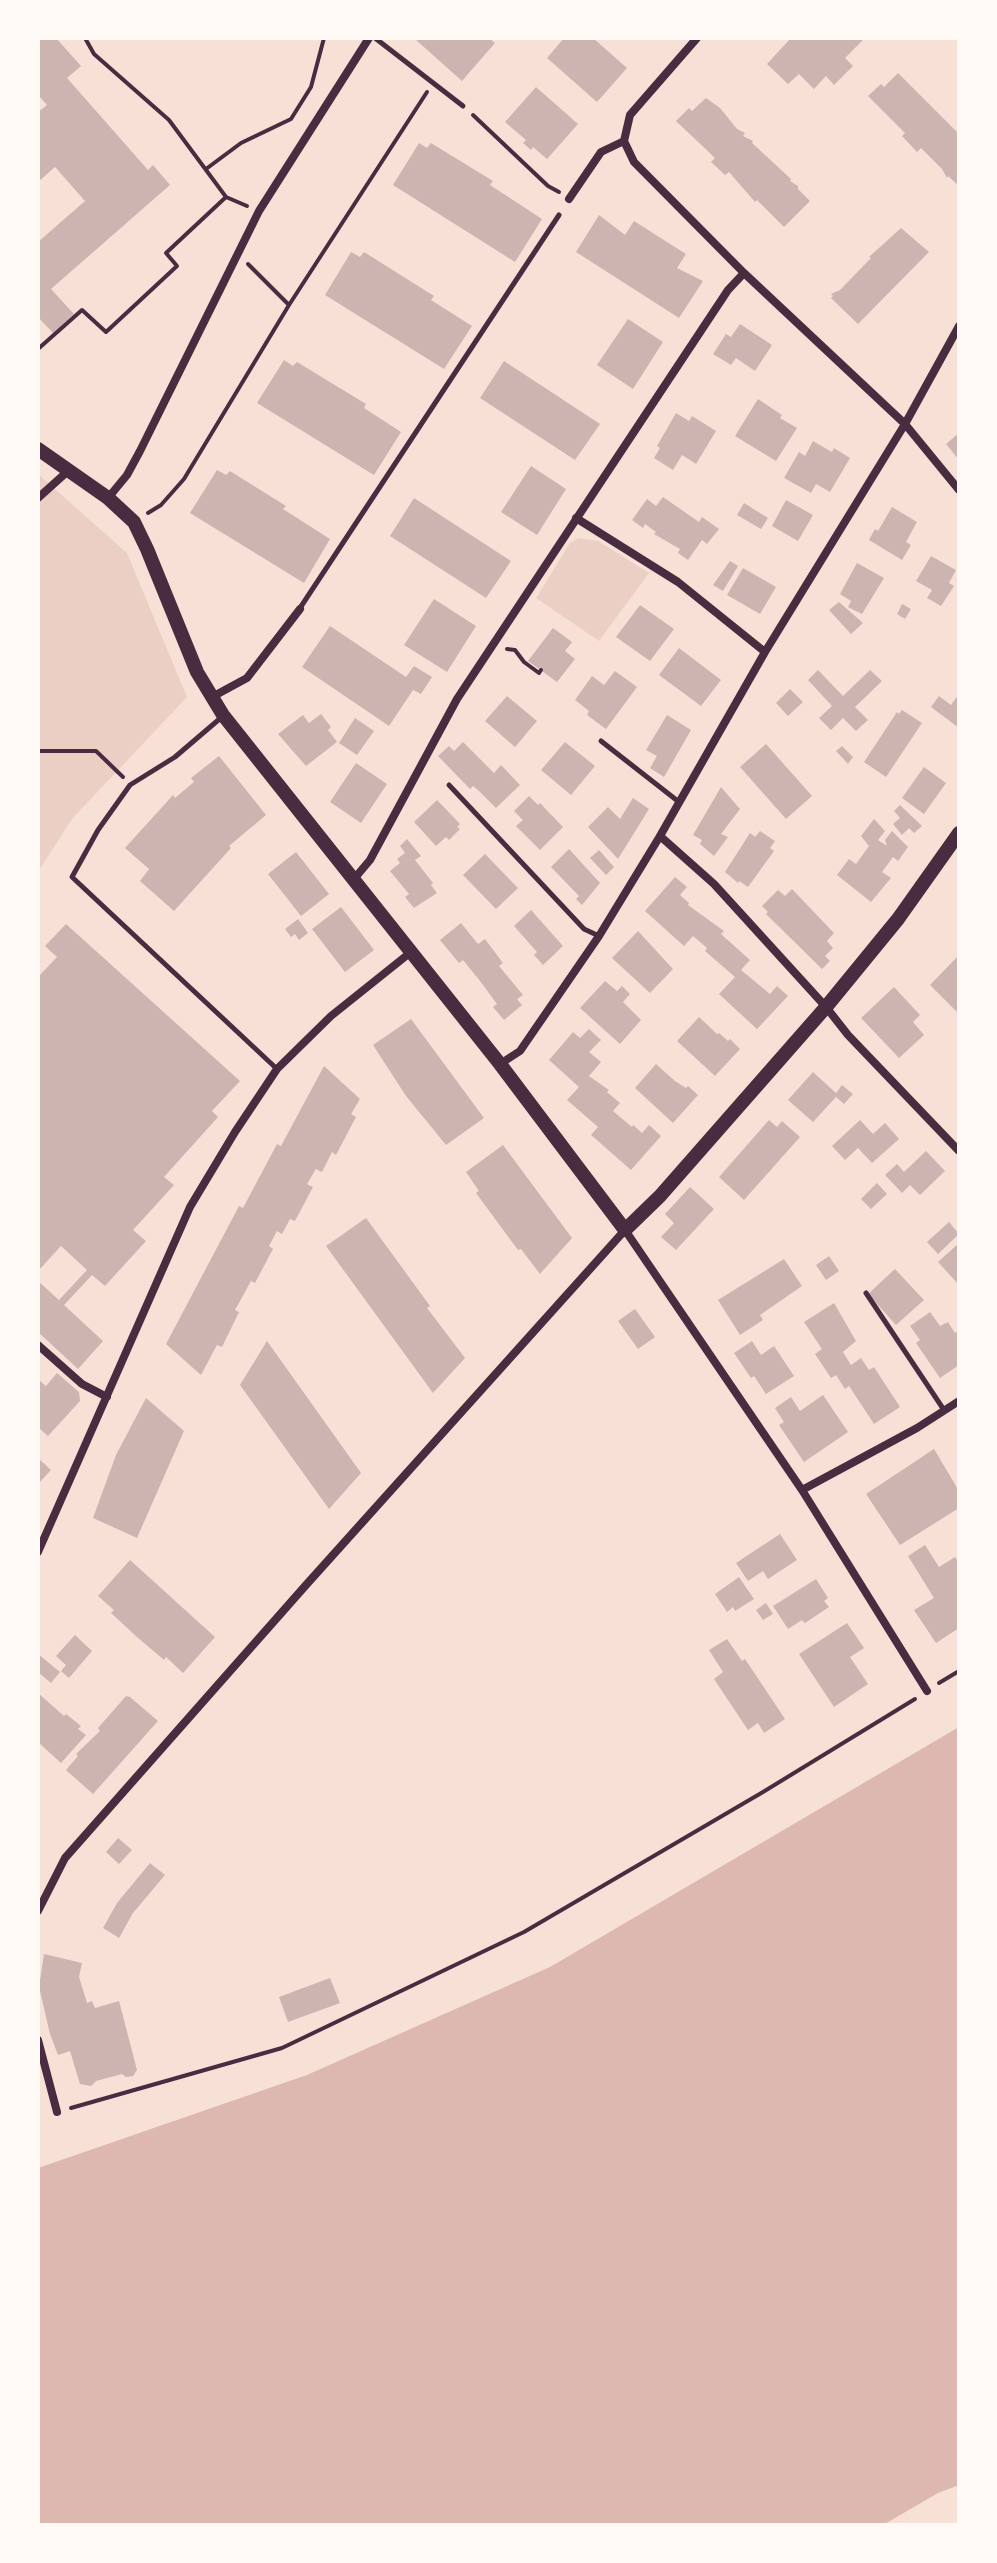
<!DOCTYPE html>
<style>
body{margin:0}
#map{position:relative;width:997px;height:2563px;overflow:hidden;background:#f7e1d7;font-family:"Titillium Web",sans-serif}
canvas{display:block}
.frame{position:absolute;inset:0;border:40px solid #fffaf5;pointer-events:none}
</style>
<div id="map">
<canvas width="997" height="2563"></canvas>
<div class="frame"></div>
</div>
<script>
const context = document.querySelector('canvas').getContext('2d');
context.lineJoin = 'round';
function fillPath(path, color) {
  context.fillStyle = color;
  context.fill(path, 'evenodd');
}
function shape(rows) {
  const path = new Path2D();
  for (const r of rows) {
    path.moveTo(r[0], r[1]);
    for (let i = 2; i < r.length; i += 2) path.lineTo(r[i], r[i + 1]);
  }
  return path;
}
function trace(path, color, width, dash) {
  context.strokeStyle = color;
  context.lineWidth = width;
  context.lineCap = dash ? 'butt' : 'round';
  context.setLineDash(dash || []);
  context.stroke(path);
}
fillPath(shape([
 [38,474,127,553,187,697,72,819,38,872],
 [578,538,598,541,649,573,599,641,536,598,570,543]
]), '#ebcfc5');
fillPath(shape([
 [959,1727,959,2485,938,2493,883,2525,38,2525,38,2168,307,2075,550,1967]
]), '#dcb8b0');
fillPath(shape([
 [38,38,56,38,81,66,67,78,148,170,153,165,170,185,51,289,74,314,53,333,38,317,38,242,85,201,55,167,38,182,38,112,47,105,38,95],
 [418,38,489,38,495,43,462,81,416,40],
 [564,38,593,38,627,68,597,102,547,58],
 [791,38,862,38,863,40,845,58,853,66,834,85,826,76,814,89,799,74,788,84,767,64],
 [898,73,959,134,959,186,948,176,947,178,942,169,921,148,917,152,902,136,905,133,868,96,881,84,884,87],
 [536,87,578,124,547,159,533,147,531,150,523,143,526,140,505,122],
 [706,98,720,108,737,129,745,133,743,136,753,141,752,143,791,179,790,181,798,186,798,189,810,201,784,227,757,200,755,202,729,172,725,175,711,162,715,158,676,121,689,108,692,111],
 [419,143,427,148,431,143,493,181,490,185,542,219,515,262,393,185],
 [599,215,625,235,634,221,686,254,677,268,703,281,679,318,576,252],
 [901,228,929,252,858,324,831,298,833,296,831,294,840,290,871,258,869,257],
 [351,252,360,257,364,252,434,296,431,300,472,326,444,369,325,295],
 [628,319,663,342,633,389,597,365],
 [740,324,772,345,755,371,736,358,731,365,713,354,726,334,731,337],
 [284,360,293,366,297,362,366,404,364,408,401,432,374,475,257,403],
 [504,361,600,424,575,460,480,398],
 [758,399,782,415,780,418,797,428,776,461,735,436],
 [676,413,689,421,692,416,716,431,696,464,682,455,673,470,654,458,660,448,657,446],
 [959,433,959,460,946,444],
 [813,441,832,452,834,448,850,458,830,492,816,484,811,493,784,478,799,452,805,456],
 [531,466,566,489,537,535,501,512],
 [217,470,226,475,230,471,286,506,283,509,330,539,304,583,190,513],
 [663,497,699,522,702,517,719,529,707,544,702,540,688,560,678,553,680,549,654,534,656,532,645,524,643,528,632,520,647,499,656,506],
 [414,498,511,561,486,598,390,536],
 [786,500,813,515,798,541,772,526],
 [744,503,768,518,761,529,737,515],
 [892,507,917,522,906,542,911,545,902,560,869,540,875,529,878,531],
 [931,556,956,570,949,583,954,586,941,606,927,598,932,590,916,581],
 [730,561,738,566,723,591,713,585],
 [857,563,884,578,862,614,848,607,851,601,840,594],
 [743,568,776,587,760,614,727,595],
 [434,599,476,626,447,672,404,645],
 [839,602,863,623,851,634,829,610],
 [902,604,911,609,905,619,897,614],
 [640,605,674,629,650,661,616,637],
 [330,626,406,677,414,666,432,677,421,694,413,690,389,726,302,667],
 [553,628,572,642,565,651,575,659,557,682,528,661],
 [679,648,721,680,701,706,659,675],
 [818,670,843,696,870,670,882,681,855,707,868,720,856,731,843,718,831,730,819,718,832,706,808,680],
 [615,671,637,687,606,729,587,715,589,711,575,700,592,676,604,685],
 [790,689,803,702,788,716,776,703],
 [959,694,959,728,931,707,939,696,951,705],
 [507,696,537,721,515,747,485,721],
 [902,710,922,723,886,777,864,762,897,712,899,714],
 [321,714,331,727,328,730,337,742,306,766,278,734,303,715,309,723],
 [667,715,691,730,664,777,650,768,657,756,646,750],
 [355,718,374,731,357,755,339,743],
 [463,742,494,773,501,765,520,785,496,808,478,790,473,786,470,789,438,756,449,746,454,751],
 [565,742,595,766,571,795,541,770],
 [766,744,812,796,786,819,740,767],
 [842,746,853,757,848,764,836,751],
 [219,756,266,815,229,846,231,848,174,911,140,881,149,869,125,848,173,795,175,798,194,782,191,778],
 [356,763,387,784,361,823,330,802],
 [924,767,946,783,924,814,902,798],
 [721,787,740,809,721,834,728,837,714,856,700,844,702,840,693,835],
 [529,796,538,805,540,803,563,827,540,850,516,826,523,820,514,811],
 [633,798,649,809,618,859,588,827,608,807,620,819],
 [437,800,460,824,457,827,460,829,449,840,446,837,436,846,414,822],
 [900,805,922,826,914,833,909,828,902,835,893,824,900,818,894,811],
 [874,819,885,831,878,840,887,846,885,840,892,831,908,847,898,861,893,857,882,872,891,878,871,902,837,875,849,859,856,864,869,846,861,836],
 [760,831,775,841,770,848,774,851,748,887,739,881,738,883,725,872,750,833,755,837],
 [407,839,421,856,415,860,433,883,431,885,437,893,414,908,405,897,409,894,390,871,400,863,397,859,405,853,400,846],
 [569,849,600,883,582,905,576,899,579,896,551,867],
 [599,850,614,867,606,875,590,858],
 [296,852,329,894,301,916,268,874],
 [485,854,518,888,496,909,463,875],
 [675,877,687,887,680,895,689,903,688,905,724,931,721,934,750,960,741,970,770,994,777,986,788,996,757,1029,719,994,735,977,705,951,707,948,693,936,684,946,645,911],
 [792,889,834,933,827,941,833,948,825,956,830,961,822,969,766,914,768,912,762,906,778,890,785,896],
 [341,907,374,950,345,972,312,929],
 [531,910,563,946,543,965,534,955,537,952,514,926],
 [298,919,308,933,299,940,295,934,291,937,285,929],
 [461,923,478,944,485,939,503,963,499,966,523,995,517,999,522,1005,504,1020,493,1007,497,1004,480,981,463,960,459,963,440,940],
 [66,924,240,1081,212,1111,218,1117,164,1177,174,1185,133,1230,146,1241,105,1286,92,1275,64,1305,103,1341,78,1369,38,1332,38,1281,59,1300,87,1270,61,1246,38,1271,38,977,57,957,45,946],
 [638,931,673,969,650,993,612,958],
 [957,957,959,959,959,1014,930,985],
 [605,981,617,991,622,986,630,994,623,1002,641,1020,620,1044,580,1008],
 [894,987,920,1015,913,1022,924,1035,899,1058,861,1018],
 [699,1017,717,1034,719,1033,728,1041,730,1039,740,1049,715,1076,677,1041],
 [411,1019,484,1118,446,1145,406,1096,373,1045],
 [589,1029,601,1040,589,1052,601,1062,589,1076,609,1090,607,1092,620,1103,613,1111,632,1127,633,1125,642,1133,649,1125,661,1136,631,1170,591,1135,598,1127,567,1100,579,1087,549,1060,573,1032,580,1038],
 [656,1064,675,1081,686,1088,688,1086,698,1095,673,1123,635,1088],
 [324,1066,360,1099,351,1114,356,1117,336,1155,332,1152,322,1172,316,1169,307,1184,313,1187,295,1221,290,1219,282,1234,277,1231,269,1246,273,1249,255,1283,251,1281,235,1310,239,1312,222,1347,217,1345,201,1375,166,1344,239,1206,243,1208,277,1144,281,1146],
 [813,1072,836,1093,842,1085,853,1094,844,1104,836,1097,813,1122,788,1100],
 [769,1120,777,1127,782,1121,800,1137,744,1200,719,1177],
 [860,1120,873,1134,885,1123,899,1139,872,1163,858,1148,845,1160,832,1146],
 [503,1145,572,1238,540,1274,521,1249,518,1250,476,1193,479,1191,466,1172],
 [926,1151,945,1171,920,1195,910,1185,902,1193,885,1175,897,1164,904,1172],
 [877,1183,887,1194,871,1209,861,1199],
 [690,1187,714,1209,676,1250,661,1237,674,1223,665,1214],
 [366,1218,430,1306,427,1308,465,1358,433,1393,326,1246],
 [949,1222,959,1234,938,1254,927,1242],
 [959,1243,959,1285,938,1262],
 [829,1256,839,1271,826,1280,816,1265],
 [784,1259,802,1286,760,1315,763,1320,740,1335,718,1300],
 [895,1269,924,1300,896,1325,868,1294],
 [834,1303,856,1341,843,1352,851,1365,861,1358,869,1370,874,1367,900,1407,874,1424,849,1386,845,1389,836,1375,831,1378,815,1354,822,1349,804,1322],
 [635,1309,655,1337,638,1349,618,1321],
 [930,1312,940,1326,948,1322,955,1333,959,1330,959,1365,940,1378,916,1343,920,1340,910,1326],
 [267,1341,361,1473,329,1509,240,1385],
 [752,1341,761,1355,774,1346,794,1376,766,1394,754,1376,751,1378,734,1353],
 [57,1373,79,1392,80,1401,48,1436,38,1427,38,1379,46,1386],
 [823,1395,848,1432,804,1462,779,1425,784,1422,775,1408,791,1397,800,1411],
 [146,1398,184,1431,137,1538,93,1518,116,1455],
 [934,1449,959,1491,959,1508,900,1545,866,1494],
 [38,1458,51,1470,38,1484],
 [780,1534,797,1560,768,1579,763,1571,748,1581,736,1563],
 [925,1545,939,1567,955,1557,959,1563,959,1628,936,1643,914,1610,934,1598,908,1556],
 [130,1560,215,1637,183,1673,166,1657,164,1660,137,1637,111,1613,114,1610,98,1596],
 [739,1577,754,1599,735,1611,733,1607,727,1612,715,1594],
 [816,1579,828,1598,824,1601,829,1607,805,1623,802,1620,788,1629,773,1606],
 [766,1603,773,1614,763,1620,756,1610],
 [847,1623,864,1648,850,1657,868,1684,834,1707,799,1654],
 [75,1635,92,1651,69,1678,61,1671,66,1665,56,1656],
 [727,1639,742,1661,745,1659,785,1719,764,1733,758,1723,748,1730,714,1679,723,1672,709,1650],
 [38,1654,60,1672,51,1683,38,1672],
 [38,1693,64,1716,66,1714,81,1726,78,1729,86,1735,61,1763,38,1742],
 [126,1696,130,1697,158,1721,93,1794,66,1770,78,1756,76,1754,100,1731,98,1728],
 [118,1838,132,1850,119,1864,106,1852],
 [150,1863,165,1875,133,1913,119,1938,103,1928,117,1903],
 [44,1954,82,1963,79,1977,87,2003,92,2001,95,2008,119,2001,137,2070,133,2076,126,2077,122,2074,96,2081,91,2086,80,2084,70,2051,58,2055,50,2034,39,1987],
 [330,1978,340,2003,288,2022,279,1997]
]), '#ccb4b1');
trace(shape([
 [85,38,94,54,169,120,226,197,247,206],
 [473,115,548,186,559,192],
 [206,169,241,143,291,119,311,87,324,38],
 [248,264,289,305],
 [38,349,82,310,106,332,177,266,166,253,226,197],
 [148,513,161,505,184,479,289,305,427,92],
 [507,649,515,650,524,662,539,673,541,670],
 [38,751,96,751,123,777],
 [939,1683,959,1671],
 [71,2108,282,2048,524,1932,763,1792,915,1699]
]), '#4a2c40', 4);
trace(shape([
 [375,38,463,106],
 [300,608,559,215],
 [223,716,175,757,130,785,98,830,72,877,277,1069],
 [601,741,679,802],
 [449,785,584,929,599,936],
 [866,1293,944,1410]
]), '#4a2c40', 5);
trace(shape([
 [624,141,634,162,744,273,905,424,959,490],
 [624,141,630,115,697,38],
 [569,199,601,152,624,141],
 [38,498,68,471],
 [108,498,127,475,140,451,259,211,369,38],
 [576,518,678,582,765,652],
 [212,697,247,678,300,609],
 [660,836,714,884,826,1007,848,1035,959,1151],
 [354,879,370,860,457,699,728,290,744,273],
 [500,1064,520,1051,599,936,660,836,765,652,905,424,959,326],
 [38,1345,82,1384,107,1397],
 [802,1490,917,1428,959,1401],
 [38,1552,190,1207,235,1132,277,1069,331,1016,411,952],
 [38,1911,65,1858,306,1585,625,1230,802,1490,927,1691],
 [38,2040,57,2112]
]), '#4a2c40', 8);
trace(shape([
 [38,449,108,498,134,522,147,549,197,672,223,715,500,1064,625,1230,660,1196,826,1007,898,919,959,833]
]), '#4a2c40', 14);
</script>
